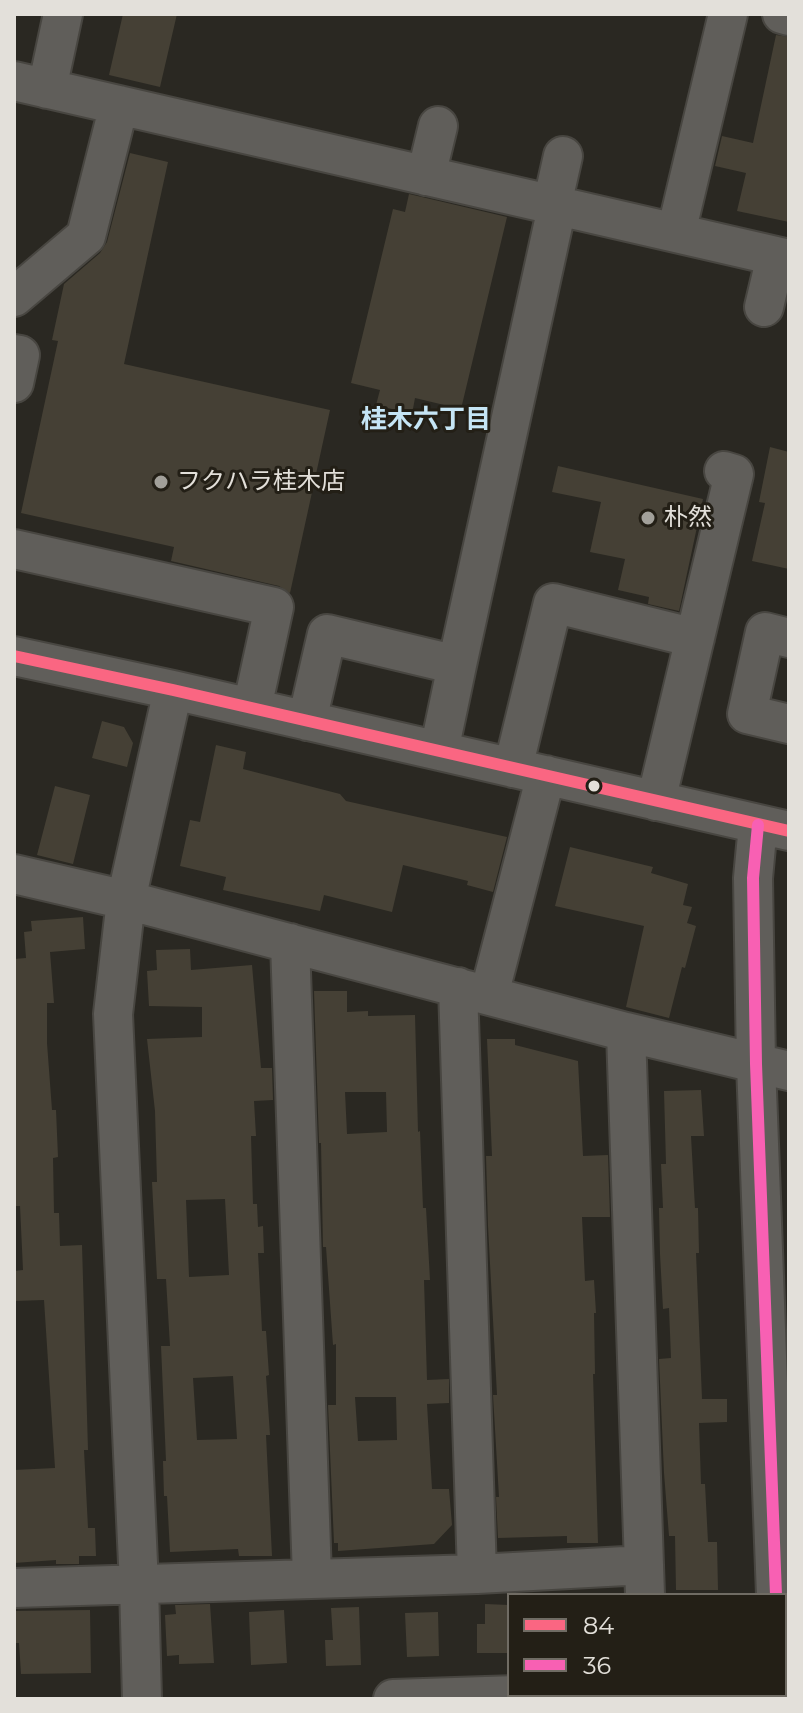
<!DOCTYPE html>
<meta charset="utf-8">
<style>
body{margin:0}
#map{position:relative;width:803px;height:1713px;overflow:hidden;background:#2a2822;font-family:Montserrat,sans-serif}
canvas{display:block}
.frame{position:absolute;inset:0;border:16px solid #e3e0da;pointer-events:none}
.legend{position:absolute;left:507px;top:1593px;width:280px;height:104px;box-sizing:border-box;background:#231f16;border:2px solid #706c64;margin:0;padding:10px 14px;list-style:none;font-size:24px;color:#e3e0da}
.legend li{display:flex;align-items:center;gap:16px;height:40px}
.legend b{width:40px;border:2px solid #706c64}
</style>
<div id="map">
<canvas width="803" height="1713"></canvas>
<div class="frame"></div>
<ul class="legend">
<li><b style="height:10px;background:#fa6682"></b>84</li>
<li><b style="height:10px;background:#f860b3"></b>36</li>
</ul>
</div>
<script>
const context = document.querySelector('canvas').getContext('2d');
context.lineJoin = 'round';
function fillPath(path, color) {
  context.fillStyle = color;
  context.fill(path, 'evenodd');
}
function shape(rows) {
  const path = new Path2D();
  for (const r of rows) {
    path.moveTo(r[0], r[1]);
    for (let i = 2; i < r.length; i += 2) path.lineTo(r[i], r[i + 1]);
  }
  return path;
}
function trace(path, color, width, dash) {
  context.strokeStyle = color;
  context.lineWidth = width;
  context.lineCap = dash ? 'butt' : 'round';
  context.setLineDash(dash || []);
  context.stroke(path);
}
function label(font, color, halo, rows, align = 'center') {
  context.font = font + ' Montserrat,"Noto Sans JP",sans-serif';
  context.lineWidth = 6;
  context.setLineDash([]);
  context.textBaseline = 'middle';
  context.strokeStyle = halo;
  context.fillStyle = color;
  for (const [text, x, y, turn = 0] of rows) {
    context.save();
    context.translate(x, y);
    context.rotate((+turn || 0) * Math.PI / 180);
    context.textAlign = isNaN(turn) ? turn : align;
    if (halo) context.strokeText(text, 0, 0);
    context.fillText(text, 0, 0);
    context.restore();
  }
}
fillPath(shape([
 [123,14,177,14,160,87,109,75],
 [776,35,789,37,789,222,737,211,746,173,715,166,722,136,753,143],
 [130,153,168,162,124,364,330,410,290,593,279,586,171,561,174,547,21,513,58,341,52,340,64,284,100,253,107,242],
 [409,194,507,217,461,409,415,398,412,414,376,405,380,390,351,383,393,209,405,212],
 [770,447,789,452,789,569,752,561,765,503,759,502],
 [558,466,703,499,679,611,648,604,649,597,618,590,625,559,590,552,601,502,552,492],
 [102,721,124,727,133,743,127,767,92,758],
 [216,745,246,752,243,769,340,794,346,801,507,837,493,892,467,885,468,881,403,865,392,912,324,895,320,911,223,890,226,877,180,866,190,820,200,822],
 [55,786,90,795,73,864,37,855],
 [570,847,653,867,651,873,688,884,683,905,692,907,687,923,696,926,685,968,682,967,669,1018,626,1007,644,926,555,906],
 [83,917,85,949,50,952,54,1003,47,1003,47,1043,52,1110,56,1110,58,1157,53,1158,54,1213,59,1213,60,1246,82,1245,88,1450,84,1450,88,1528,95,1528,96,1556,79,1556,79,1564,56,1564,56,1560,14,1563,14,1470,55,1468,44,1300,14,1301,14,1271,23,1270,20,1206,14,1206,14,959,26,958,24,932,32,931,31,921],
 [190,949,191,970,252,965,261,1068,272,1068,273,1100,254,1101,256,1136,251,1136,253,1204,257,1204,258,1227,263,1226,264,1253,258,1253,262,1331,266,1331,269,1375,266,1376,270,1435,266,1435,272,1556,239,1556,238,1549,170,1552,167,1496,164,1496,163,1461,166,1461,161,1346,170,1346,166,1279,157,1279,152,1182,157,1182,155,1111,147,1039,202,1037,202,1007,149,1006,147,971,157,970,156,950],
 [225,1199,229,1275,189,1277,186,1200],
 [233,1376,237,1439,197,1440,193,1378],
 [314,991,347,991,347,1012,368,1011,368,1016,415,1015,418,1132,420,1131,423,1208,426,1208,430,1280,424,1280,427,1380,449,1379,449,1403,427,1404,432,1489,449,1489,452,1525,434,1544,338,1551,338,1543,334,1543,328,1405,336,1405,336,1344,333,1345,326,1247,323,1247,321,1143,319,1143],
 [345,1092,386,1092,387,1132,347,1134],
 [355,1397,396,1397,397,1440,358,1441],
 [487,1039,515,1039,515,1045,578,1061,583,1156,608,1155,610,1217,582,1217,585,1281,594,1280,596,1313,594,1313,595,1374,593,1374,598,1543,567,1543,567,1536,498,1538,496,1497,499,1497,493,1395,497,1395,488,1226,486,1156,492,1156],
 [701,1090,704,1136,691,1136,695,1208,698,1208,699,1253,696,1253,702,1399,727,1399,727,1422,699,1423,701,1484,705,1484,708,1542,717,1542,718,1590,676,1590,675,1536,669,1536,664,1473,659,1359,671,1358,669,1308,663,1309,660,1254,659,1208,663,1208,661,1164,666,1164,664,1091],
 [210,1604,214,1663,179,1664,179,1655,167,1656,165,1615,176,1614,175,1605],
 [485,1604,509,1605,509,1653,477,1653,477,1624,485,1624],
 [359,1607,361,1665,326,1666,325,1640,333,1640,331,1608],
 [90,1610,91,1673,21,1674,19,1643,14,1643,14,1611],
 [284,1610,287,1663,251,1665,249,1612],
 [438,1612,439,1656,407,1657,405,1613]
]), '#454035');
const minor = shape([
 [782,14,789,16],
 [14,81,789,259],
 [47,89,63,14],
 [426,176,438,126],
 [552,205,563,156],
 [676,233,728,14],
 [14,297,86,236,119,105],
 [764,307,776,256],
 [14,354,20,355,14,383],
 [14,549,274,607,252,708],
 [789,638,765,632,747,714,789,724],
 [14,656,173,690,789,831],
 [457,665,557,207],
 [307,721,327,634,457,665,439,751],
 [513,768,553,603,695,638],
 [656,801,734,474,724,471],
 [758,825,753,878,756,1064,776,1595],
 [14,874,126,900,626,1032,789,1071],
 [290,943,312,1577],
 [458,987,477,1574],
 [489,995,546,775],
 [626,1032,645,1595],
 [14,1588,477,1574,644,1565],
 [785,1683,789,1683],
 [648,1695,648,1699],
 [142,1699,139,1585,113,1014,126,900,173,690],
 [393,1699,517,1695]
]);
trace(minor, '#484641', 42);
trace(minor, '#605e5a', 38);
trace(shape([
 [14,656,173,690,789,831]
]), '#fa6682', 12);
trace(shape([
 [758,825,753,878,756,1064,776,1595]
]), '#f860b3', 12);
for (const [x, y, r, color] of [
 [161,482,8,"#a2a09a"],
 [648,518,8,"#a2a09a"],
 [594,786,7,"#e3e0da"]
]) {
  const dot = new Path2D();
  dot.arc(x, y, r, 0, 2 * Math.PI);
  context.fillStyle = color;
  context.fill(dot);
  trace(dot, '#231f16', 3);
}
label('24px', '#e3e0da', '#231f16', [
 ["フクハラ桂木店",177,482],
 ["朴然",664,518]
], 'left');
label('bold 26px', '#c5e5f5', '#231f16', [
 ["桂木六丁目",426,420]
]);
</script>
